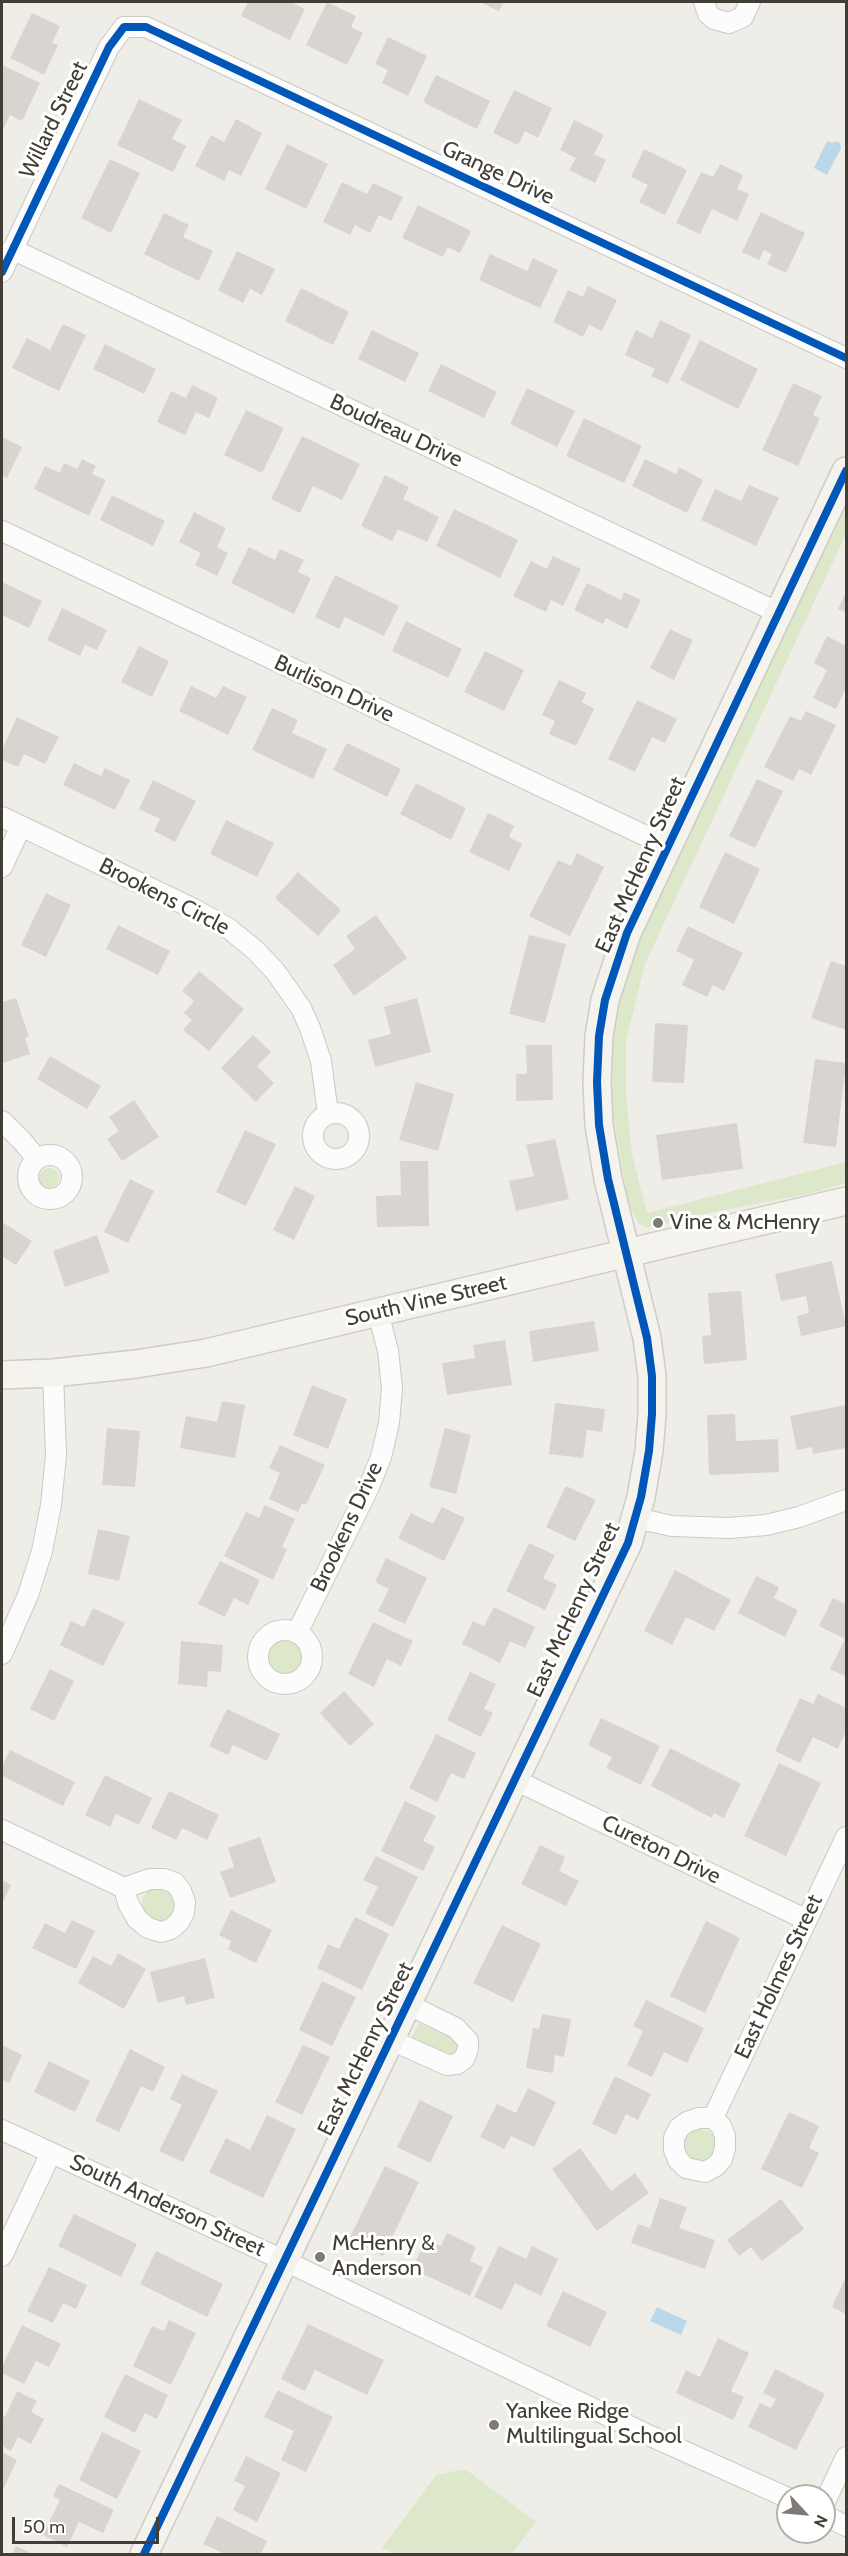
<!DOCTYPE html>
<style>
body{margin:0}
#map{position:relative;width:848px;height:2556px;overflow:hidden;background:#eeede8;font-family:Cabin,sans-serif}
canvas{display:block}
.frame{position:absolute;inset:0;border:3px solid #433e35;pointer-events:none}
.north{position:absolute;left:776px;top:2484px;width:60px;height:60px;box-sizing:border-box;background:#fff;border:2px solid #b4b2ae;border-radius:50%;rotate:116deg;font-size:16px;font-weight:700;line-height:24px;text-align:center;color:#433e35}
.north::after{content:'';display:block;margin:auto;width:21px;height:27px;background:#7f7b74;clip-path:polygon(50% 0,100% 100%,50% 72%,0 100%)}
.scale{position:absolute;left:12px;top:2517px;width:147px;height:27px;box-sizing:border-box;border:3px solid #433e35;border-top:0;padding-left:8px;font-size:18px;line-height:21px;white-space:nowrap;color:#433e35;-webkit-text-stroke:4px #fff;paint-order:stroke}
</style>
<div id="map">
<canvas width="848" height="2556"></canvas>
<div class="frame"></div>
<div class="north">N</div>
<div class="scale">50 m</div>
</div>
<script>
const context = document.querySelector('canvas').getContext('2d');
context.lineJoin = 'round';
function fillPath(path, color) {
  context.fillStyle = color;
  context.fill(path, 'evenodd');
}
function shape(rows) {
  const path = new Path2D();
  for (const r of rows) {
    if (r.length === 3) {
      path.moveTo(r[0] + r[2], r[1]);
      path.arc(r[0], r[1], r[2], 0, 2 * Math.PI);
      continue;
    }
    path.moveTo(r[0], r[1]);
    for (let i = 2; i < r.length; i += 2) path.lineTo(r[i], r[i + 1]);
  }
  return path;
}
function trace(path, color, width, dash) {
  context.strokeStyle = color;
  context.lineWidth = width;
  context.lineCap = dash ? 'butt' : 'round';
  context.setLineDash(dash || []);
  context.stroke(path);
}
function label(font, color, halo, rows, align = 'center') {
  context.font = font + ' Cabin,sans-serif';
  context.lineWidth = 6;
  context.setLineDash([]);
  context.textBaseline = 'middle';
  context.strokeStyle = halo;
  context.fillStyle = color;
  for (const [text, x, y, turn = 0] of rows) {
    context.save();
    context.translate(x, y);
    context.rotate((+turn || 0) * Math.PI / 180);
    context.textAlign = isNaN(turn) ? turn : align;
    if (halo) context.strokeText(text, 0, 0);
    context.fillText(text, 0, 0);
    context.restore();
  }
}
fillPath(shape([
 [846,502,846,534,645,964,626,1041,626,1093,632,1154,647,1213,846,1162,846,1183,812,1193,699,1215,646,1228,638,1223,628,1202,612,1108,613,1035,621,980,646,921],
 [49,1178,10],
 [287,1659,19],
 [150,1888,173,1888,179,1910,165,1923,152,1921,143,1912,142,1899],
 [419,2023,463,2043,455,2060,411,2039],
 [699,2129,711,2132,719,2142,711,2164,684,2158,683,2139,692,2130],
 [465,2469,536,2522,512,2554,396,2554,382,2548,436,2475]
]), '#dce8c9');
fillPath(shape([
 [827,141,834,143,836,141,840,143,841,148,827,175,814,168],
 [657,2307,687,2321,681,2335,650,2321]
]), '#bbd8ea');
fillPath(shape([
 [248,2,291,2,305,9,290,40,241,16],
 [327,2,356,16,351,27,363,33,347,65,306,45],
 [479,2,504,2,499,11],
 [32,13,60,26,52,43,58,45,44,75,10,58],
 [388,37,427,56,408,96,382,83,388,70,375,64],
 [2,65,40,83,22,121,10,115,2,132],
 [436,75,490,101,477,129,423,102],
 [514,90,552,108,538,138,525,131,518,145,493,133],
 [139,99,182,120,172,139,186,146,173,172,117,145],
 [236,119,262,133,241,176,229,170,224,181,195,166,211,135,224,142],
 [574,120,604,135,594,154,606,160,595,183,569,170,576,158,560,150],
 [287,144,328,164,306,209,265,189],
 [644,149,687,170,665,215,639,202,648,185,631,177],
 [110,159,140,173,111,233,81,218],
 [720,164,743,175,737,189,749,194,737,221,712,209,700,234,676,223,701,172,713,177],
 [342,182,367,194,373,183,403,197,391,221,379,215,370,233,355,225,350,235,323,222],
 [418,205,471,231,460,253,448,247,443,257,402,238],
 [761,212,805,233,786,273,767,264,772,254,764,250,759,260,742,252],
 [164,213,189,225,183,237,213,251,199,281,144,254],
 [237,251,275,269,262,295,250,289,243,303,218,290],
 [490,254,527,271,533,258,558,270,540,308,479,280],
 [588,286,617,300,602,331,589,325,583,337,553,322,568,290,583,297],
 [301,288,349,312,333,345,285,321],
 [660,320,691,335,668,384,651,376,655,369,625,355,636,330,652,338],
 [63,324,86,335,59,391,12,368,27,338,50,350],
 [372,330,419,353,405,382,358,359],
 [700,340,758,369,738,409,680,380],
 [105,344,156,369,144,394,93,369],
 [441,364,497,392,484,418,428,391],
 [793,383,822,396,813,415,820,418,798,466,762,450],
 [192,385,218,398,209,418,196,412,185,435,157,422,171,391,186,398],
 [527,388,575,411,557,447,510,424],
 [246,410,284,428,262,473,224,455],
 [584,418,642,446,624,483,566,456],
 [302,436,360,464,342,500,313,486,300,513,271,499],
 [2,437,22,447,7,478,2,475],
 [82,459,96,466,92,474,106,480,89,516,34,489,45,466,60,473,64,463,77,469],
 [645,459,676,474,679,467,703,480,687,513,632,486],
 [385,475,409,487,403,499,439,517,427,542,398,529,392,541,361,526],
 [749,485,779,498,756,546,701,520,715,489,741,501],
 [112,495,165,521,153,546,100,520],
 [454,509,518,540,500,578,436,546],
 [194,512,226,528,217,547,228,553,217,576,195,565,201,553,179,542],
 [249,547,275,560,280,549,304,560,298,572,311,578,294,614,231,583],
 [553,556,581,569,563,606,551,600,546,612,513,596,531,561,547,569],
 [335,575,399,606,384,636,345,617,339,629,315,617],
 [2,582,42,601,29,628,2,615],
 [587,583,621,600,624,592,641,600,627,629,606,618,603,624,574,610],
 [846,592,846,613,838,609],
 [62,608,107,630,97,650,85,645,80,656,47,640],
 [406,621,462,649,448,678,392,651],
 [670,629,693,640,674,680,650,668],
 [827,636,846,646,846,688,836,709,813,698,827,670,814,663],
 [139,646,169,661,152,697,121,682],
 [485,651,524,670,504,711,464,692],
 [559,680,586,693,582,702,594,709,576,746,549,734,555,721,542,715],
 [191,686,216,698,223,686,247,697,228,735,179,711],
 [637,700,677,719,665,743,652,737,635,772,608,759],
 [272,708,298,720,292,733,327,749,313,779,252,750],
 [806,711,836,725,811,775,799,769,793,781,764,767,790,716,801,721],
 [17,717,59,737,45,764,24,754,18,767,2,760,2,750],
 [347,743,401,769,387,797,333,770],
 [74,763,101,776,105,768,130,780,115,810,63,785],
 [757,779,783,791,755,848,729,836],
 [153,780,196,801,175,842,154,831,160,819,139,809],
 [416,783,466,808,451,840,400,814],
 [488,813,514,826,509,837,522,844,509,871,469,852],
 [226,820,274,843,257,877,210,854],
 [725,852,760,869,734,924,699,907],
 [577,853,604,867,570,936,529,916,558,860,571,866],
 [298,872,341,910,318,936,275,898],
 [46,893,71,905,46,957,21,945],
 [376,915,407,958,354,996,333,965,355,949,346,936],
 [118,925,170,951,158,975,106,949],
 [688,926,743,953,724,991,713,985,707,997,682,985,694,960,676,951],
 [529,935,566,944,545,1023,509,1014],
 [831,961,846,966,846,1030,811,1018],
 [199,971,244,1009,209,1051,183,1030,192,1020,184,1013,194,1001,182,991],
 [16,998,29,1037,25,1038,30,1054,3,1063,2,1002],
 [417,998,431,1052,375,1067,368,1040,391,1034,384,1007],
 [655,1023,688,1025,684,1083,652,1082],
 [253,1035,271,1052,257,1066,274,1083,256,1102,221,1068],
 [526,1045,552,1045,553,1100,516,1101,516,1074,527,1074],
 [50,1056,101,1086,87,1109,37,1079],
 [815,1059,846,1063,836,1147,803,1143],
 [416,1082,454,1094,438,1151,399,1140],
 [134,1100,159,1137,122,1161,107,1139,119,1131,109,1117],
 [737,1123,743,1169,662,1180,656,1135],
 [245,1130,276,1144,246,1206,216,1192],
 [555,1139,569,1199,516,1211,509,1181,534,1176,526,1145],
 [400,1161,428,1161,429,1226,377,1227,376,1196,401,1195],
 [130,1179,154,1191,128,1243,104,1232],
 [295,1186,315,1196,294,1240,273,1230],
 [2,1222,32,1241,16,1265,3,1257,2,1260],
 [97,1235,110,1272,65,1287,53,1251],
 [832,1261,846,1326,801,1336,797,1316,809,1313,806,1296,781,1301,775,1274],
 [741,1291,747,1360,704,1364,702,1336,711,1335,708,1293],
 [594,1321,599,1351,533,1362,529,1331],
 [505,1340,512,1385,447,1395,442,1363,475,1358,473,1345],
 [312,1385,347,1399,328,1449,293,1435],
 [222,1401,245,1405,235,1458,180,1448,186,1416,217,1422],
 [555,1403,605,1409,602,1432,587,1430,583,1458,549,1454],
 [846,1405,846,1448,813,1454,812,1447,797,1450,790,1416],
 [735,1414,736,1441,778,1439,779,1472,709,1475,707,1415],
 [107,1428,140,1431,135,1487,102,1485],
 [445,1428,471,1435,456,1494,429,1487],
 [280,1445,325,1465,306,1505,302,1503,298,1512,269,1499,280,1473,269,1468],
 [566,1486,596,1500,575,1541,546,1527],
 [265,1505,295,1519,282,1547,287,1549,273,1580,224,1556,246,1512,259,1518],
 [442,1507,465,1518,444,1561,398,1538,411,1513,433,1524],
 [98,1529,130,1536,119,1581,88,1574],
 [529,1543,555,1555,543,1578,557,1585,545,1610,506,1591],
 [386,1558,427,1578,405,1624,378,1611,389,1589,375,1582],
 [220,1561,260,1580,248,1605,234,1598,225,1617,198,1604],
 [675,1570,731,1600,714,1631,686,1617,672,1645,644,1631],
 [756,1576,779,1587,774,1598,798,1610,785,1637,738,1613],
 [833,1598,846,1604,846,1677,830,1669,845,1639,819,1626],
 [494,1607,535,1627,525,1648,510,1641,500,1663,462,1644,473,1621,484,1626],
 [93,1608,125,1623,103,1666,60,1645,71,1621,84,1627],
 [373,1622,413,1641,401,1666,387,1659,374,1687,348,1674],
 [181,1641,223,1645,221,1672,208,1671,207,1687,178,1684],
 [50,1669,74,1681,54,1721,30,1709],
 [470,1672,496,1684,484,1709,493,1713,481,1737,447,1720],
 [344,1691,374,1724,350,1746,320,1713],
 [818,1694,846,1708,846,1731,838,1749,813,1737,800,1763,775,1751,800,1698,813,1704],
 [227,1709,280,1734,267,1761,233,1745,228,1755,209,1746],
 [601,1718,660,1746,641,1785,606,1768,612,1757,588,1745],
 [436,1734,476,1753,464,1779,451,1773,437,1802,409,1788],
 [670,1748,741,1784,724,1818,714,1813,712,1818,651,1786],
 [10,1750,75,1782,63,1806,2,1776,2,1767],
 [779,1763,821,1783,786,1856,744,1836],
 [105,1775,152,1798,139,1825,116,1814,110,1827,85,1815],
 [169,1791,219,1815,207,1840,182,1828,176,1840,151,1828],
 [405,1801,436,1816,423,1841,435,1847,423,1871,381,1851],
 [260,1837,276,1882,230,1898,220,1872,234,1867,228,1848],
 [540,1845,565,1857,559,1871,579,1881,566,1906,521,1884],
 [376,1856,418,1877,393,1927,365,1913,378,1887,363,1880],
 [2,1880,11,1885,2,1904],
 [231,1910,272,1930,256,1963,228,1949,231,1941,219,1935],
 [355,1917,389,1934,362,1990,317,1968,328,1944,339,1949],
 [72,1920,95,1931,76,1969,32,1948,45,1923,65,1933],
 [706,1921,740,1938,705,2013,670,1996],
 [502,1925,541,1944,513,2002,473,1983],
 [118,1953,146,1969,124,2009,78,1983,93,1956,111,1966],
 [205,1958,215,1998,186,2005,184,1996,158,2003,150,1972],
 [322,1981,356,1997,332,2046,299,2030],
 [646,2000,704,2028,687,2063,664,2052,652,2077,627,2065,643,2031,633,2026],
 [542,2014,571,2019,564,2057,555,2055,553,2073,526,2068,533,2028,539,2029],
 [2,2045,22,2055,9,2083,2,2080],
 [303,2045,330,2057,302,2115,275,2102],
 [130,2049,165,2067,153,2092,141,2086,119,2132,95,2121],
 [49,2061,90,2081,75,2112,34,2092],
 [182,2074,218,2091,183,2162,159,2151,182,2105,170,2099],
 [615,2076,651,2094,638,2120,626,2114,616,2135,592,2124],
 [528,2088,556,2102,534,2147,511,2136,504,2149,480,2137,497,2104,516,2113],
 [420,2100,453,2116,430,2163,397,2147],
 [789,2112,819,2126,809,2148,819,2153,802,2188,761,2169],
 [267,2115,296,2129,263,2198,209,2172,226,2138,250,2150],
 [580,2148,611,2191,635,2173,649,2193,597,2231,552,2169],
 [385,2166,419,2182,383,2256,349,2239],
 [660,2198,687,2207,679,2228,715,2240,705,2269,631,2243,638,2224,650,2228],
 [781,2199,804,2229,762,2261,751,2247,739,2256,727,2240],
 [74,2214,137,2244,121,2277,58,2246],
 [447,2233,476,2247,470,2261,483,2267,470,2296,412,2269,426,2239,441,2246],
 [499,2246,526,2259,532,2246,558,2259,541,2296,515,2283,502,2310,474,2297],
 [156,2251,223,2284,207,2317,140,2284],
 [49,2267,87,2285,76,2309,63,2303,53,2323,27,2311],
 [846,2276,846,2314,832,2307],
 [563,2291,607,2312,590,2347,546,2326],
 [169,2320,196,2333,171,2385,133,2366,152,2326,164,2331],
 [308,2324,384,2360,367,2395,315,2370,305,2391,281,2379],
 [22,2325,61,2344,49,2367,36,2361,24,2384,2,2373,2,2367],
 [718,2338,749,2353,731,2391,744,2397,733,2420,676,2393,686,2370,700,2377],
 [775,2369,825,2394,796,2450,748,2427,760,2403,771,2408,776,2399,763,2393],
 [125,2374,168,2395,157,2419,145,2413,135,2433,104,2417],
 [278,2390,333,2417,306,2472,281,2460,294,2431,264,2417],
 [17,2391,37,2401,31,2412,44,2419,31,2444,18,2437,11,2451,2,2446,2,2415,5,2417],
 [102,2432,141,2451,117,2499,79,2480],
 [2,2452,17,2460,2,2492],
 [246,2456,281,2473,257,2522,233,2510,245,2486,234,2481],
 [59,2484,114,2510,103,2533,79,2522,67,2547,43,2535,60,2500,53,2496],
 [217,2516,267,2541,261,2554,225,2554,203,2544],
 [16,2546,33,2554,12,2554]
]), '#d8d5d0');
const street = shape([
 [704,2,708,14,714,19,729,23,743,17,750,2],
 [12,249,779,613],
 [2,272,109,47,124,27,146,27,846,358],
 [2,531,667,846],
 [2,817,194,909,228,928,255,950,275,971,301,1008,310,1028,321,1061,328,1114],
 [2,867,21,826],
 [336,1136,23],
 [2,1121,23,1142,37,1159],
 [50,1177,22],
 [636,1518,672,1526,729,1528,766,1525,799,1517,846,1500],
 [285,1657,27],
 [297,1633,369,1487,381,1457,389,1423,392,1388,388,1351,378,1312],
 [2,1654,28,1595,42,1551,51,1505,56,1455,53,1373],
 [515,1780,807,1920],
 [2,1830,124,1888,128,1903,137,1919,148,1928,161,1932,171,1929,179,1922,184,1913,185,1902,181,1891,175,1883,164,1879,150,1879,124,1888],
 [391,2040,447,2065,457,2064,464,2059,468,2049,468,2041,456,2028,407,2004],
 [699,2118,713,2118,721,2126,725,2136,725,2148,722,2159,716,2166,705,2172,686,2168,678,2160,674,2150,674,2138,679,2128,687,2122,699,2118],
 [713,2118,846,1837],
 [2,2130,285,2261,646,2434,788,2498],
 [2,2256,51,2153],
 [824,2504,846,2457],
 [824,2515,846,2526]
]);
const secondary = shape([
 [2,1375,53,1373,136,1364,206,1353,846,1201],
 [144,2554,628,1543,641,1497,649,1451,652,1414,652,1376,647,1338,608,1179,599,1125,597,1082,599,1036,605,1000,627,933,846,471]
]);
trace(street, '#cbc9c4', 22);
trace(secondary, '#cfccc2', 30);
trace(street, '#fcfcfc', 20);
trace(secondary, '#f5f3ee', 27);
trace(shape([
 [2,272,109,47,124,27,146,27,846,358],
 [144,2554,628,1543,641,1497,649,1451,652,1414,652,1376,647,1338,608,1179,599,1125,597,1082,599,1036,605,1000,627,933,846,471]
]), '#0057b8', 8);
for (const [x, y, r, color] of [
 [658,1223,6,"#7f7b74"],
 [320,2257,6,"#7f7b74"],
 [494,2425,6,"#7f7b74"]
]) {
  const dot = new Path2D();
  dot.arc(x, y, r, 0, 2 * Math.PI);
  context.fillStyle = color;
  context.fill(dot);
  trace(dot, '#fff', 2);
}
label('22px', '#433e35', '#fff', [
 ["Willard Street",54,120,-64],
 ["Grange Drive",498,173,25],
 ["Boudreau Drive",396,431,25],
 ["Burlison Drive",334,689,25],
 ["East McHenry Street",641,865,-66],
 ["Brookens Circle",164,897,27],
 ["South Vine Street",426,1301,-13],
 ["Brookens Drive",347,1527,-65],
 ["East McHenry Street",574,1610,-65],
 ["Cureton Drive",661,1850,26],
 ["East Holmes Street",779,1977,-65],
 ["East McHenry Street",366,2049,-64],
 ["South Anderson Street",167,2206,25]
]);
label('22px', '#433e35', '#fff', [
 ["Vine & McHenry",670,1223],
 ["McHenry &",332,2244],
 ["Anderson",332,2269],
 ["Yankee Ridge",506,2412],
 ["Multilingual School",506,2437]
], 'left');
</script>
